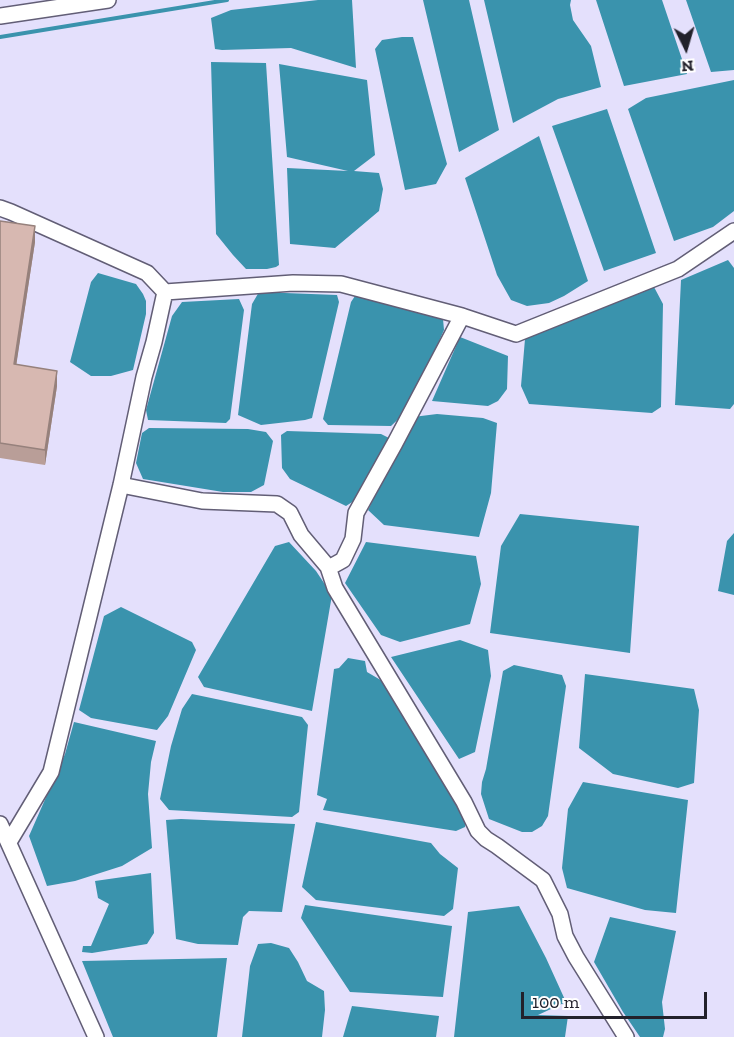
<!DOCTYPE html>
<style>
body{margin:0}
#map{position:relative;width:734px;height:1037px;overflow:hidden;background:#e4e0fc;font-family:"Zilla Slab",serif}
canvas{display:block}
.north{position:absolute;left:656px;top:18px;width:60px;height:60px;-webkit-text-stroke:4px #fff;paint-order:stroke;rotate:175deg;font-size:16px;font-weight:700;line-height:24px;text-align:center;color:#22212b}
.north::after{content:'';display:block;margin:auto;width:21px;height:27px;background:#22212b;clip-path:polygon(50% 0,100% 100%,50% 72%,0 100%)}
.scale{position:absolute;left:521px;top:992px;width:186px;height:27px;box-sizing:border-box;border:3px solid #22212b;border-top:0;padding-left:8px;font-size:18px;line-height:21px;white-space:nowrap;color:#22212b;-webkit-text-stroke:4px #fff;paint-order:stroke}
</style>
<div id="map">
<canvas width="734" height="1037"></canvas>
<div class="north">N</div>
<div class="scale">100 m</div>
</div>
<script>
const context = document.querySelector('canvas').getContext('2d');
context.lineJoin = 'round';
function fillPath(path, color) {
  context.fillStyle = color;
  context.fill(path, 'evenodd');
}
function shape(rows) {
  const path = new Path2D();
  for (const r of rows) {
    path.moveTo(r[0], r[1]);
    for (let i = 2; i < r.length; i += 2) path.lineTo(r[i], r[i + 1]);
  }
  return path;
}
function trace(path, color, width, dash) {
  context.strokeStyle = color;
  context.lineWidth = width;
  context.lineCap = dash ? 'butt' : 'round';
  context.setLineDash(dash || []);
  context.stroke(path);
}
fillPath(shape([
 [318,0,352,0,356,68,291,48,222,50,215,49,211,18,231,10],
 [423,0,469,0,499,130,459,152],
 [484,0,571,0,570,5,573,20,591,46,601,87,558,99,513,123],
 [596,0,662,0,687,74,624,86],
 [686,0,734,0,734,70,711,72],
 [402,37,413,37,447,164,436,184,405,190,375,49,382,40],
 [211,62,266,63,279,265,276,267,267,269,246,269,233,255,216,234],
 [279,64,367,80,375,155,354,171,379,173,383,189,379,211,335,248,290,244,287,168,348,171,287,157],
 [734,80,734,211,713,227,674,241,628,109,646,98],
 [607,109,656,253,604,271,552,126],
 [539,136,588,281,564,296,549,303,527,306,511,300,497,275,465,178],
 [728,260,734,268,734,404,730,409,675,405,681,280],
 [98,273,136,284,143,294,146,301,146,314,133,370,111,376,91,376,70,362,91,282],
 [654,287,663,304,661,407,652,413,529,404,521,386,525,339],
 [259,292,337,295,339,302,312,418,305,420,261,425,238,415,252,304],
 [355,296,443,319,444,330,409,409,391,426,328,425,323,419,351,302],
 [239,299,244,310,230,419,226,423,148,420,146,410,172,316,182,302],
 [460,337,508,356,507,389,498,401,488,406,432,401],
 [437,414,483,418,497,423,491,493,479,537,384,525,368,510,413,417],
 [149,428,248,429,266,432,273,441,264,485,251,492,223,492,143,479,136,463,142,433],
 [287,431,381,434,389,438,357,499,346,506,290,479,282,468,281,435],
 [520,514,639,526,630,653,490,633,501,546],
 [734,533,734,595,718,591,727,541],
 [289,542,316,571,332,595,312,711,204,687,198,677,275,546],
 [366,542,476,556,481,584,470,624,400,642,381,635,345,583],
 [121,607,192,642,196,650,168,716,157,730,91,718,79,710,104,616],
 [460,640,488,650,491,676,475,752,459,759,391,657],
 [348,658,365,661,367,672,384,682,459,809,466,818,465,827,456,831,323,810,327,799,317,795,334,669,339,668],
 [514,665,562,675,566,686,548,816,542,826,532,832,522,832,489,819,481,794,482,782,486,769,503,671],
 [585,674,694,689,699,710,694,783,678,788,613,774,579,748],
 [192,694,302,717,308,725,299,812,292,817,169,810,160,799,171,746,182,709],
 [74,722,156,741,151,762,148,794,152,848,122,866,75,881,47,886,29,836,65,754],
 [583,782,688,800,676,913,645,910,567,888,562,868,568,809],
 [181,819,295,824,282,912,249,911,243,917,238,945,198,944,176,939,166,820],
 [316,822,431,843,440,854,458,868,453,909,444,916,316,900,302,887],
 [151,873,154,933,147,944,92,953,82,952,83,946,91,946,109,904,98,898,95,881],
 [305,905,452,926,443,997,350,992,301,918],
 [519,906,546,958,566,1002,538,1015,568,1016,565,1037,454,1037,468,912],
 [610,917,676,931,662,1002,665,1029,663,1037,640,1037,623,1012,594,962],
 [271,943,289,948,298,962,307,981,324,991,325,1010,322,1037,242,1037,250,966,258,944],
 [227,958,217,1037,113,1037,82,961],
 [352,1006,439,1016,436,1037,343,1037]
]), '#3a93ad');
trace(shape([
 [0,37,227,0]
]), '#3a93ad', 4);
const minor = shape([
 [0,16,108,0],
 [0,208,11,212,147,273,165,292,293,283,341,284,462,316,516,334,678,269,734,231],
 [121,485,202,501,277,504,290,513,301,535,328,567,334,565,343,560,353,539,356,513,395,443,462,316],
 [328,567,335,588,464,802,478,831,486,839,497,846,543,880,560,914,565,936,576,957,626,1037],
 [0,824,96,1037],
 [9,842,51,772,121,485,144,377,154,342,165,292]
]);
trace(minor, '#625e76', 18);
trace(minor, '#fff', 15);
fillPath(shape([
 [0,221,35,242,16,365,57,386,45,465,0,458]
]), '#b99e98');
fillPath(shape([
 [35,226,35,242,14,380,14,364],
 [57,371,57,386,45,465,45,450]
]), '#96817c');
const building = shape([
 [0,221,35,226,14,364,57,371,45,450,0,443,0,221]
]);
fillPath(building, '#d7b8b1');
trace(building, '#96817c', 1.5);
</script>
